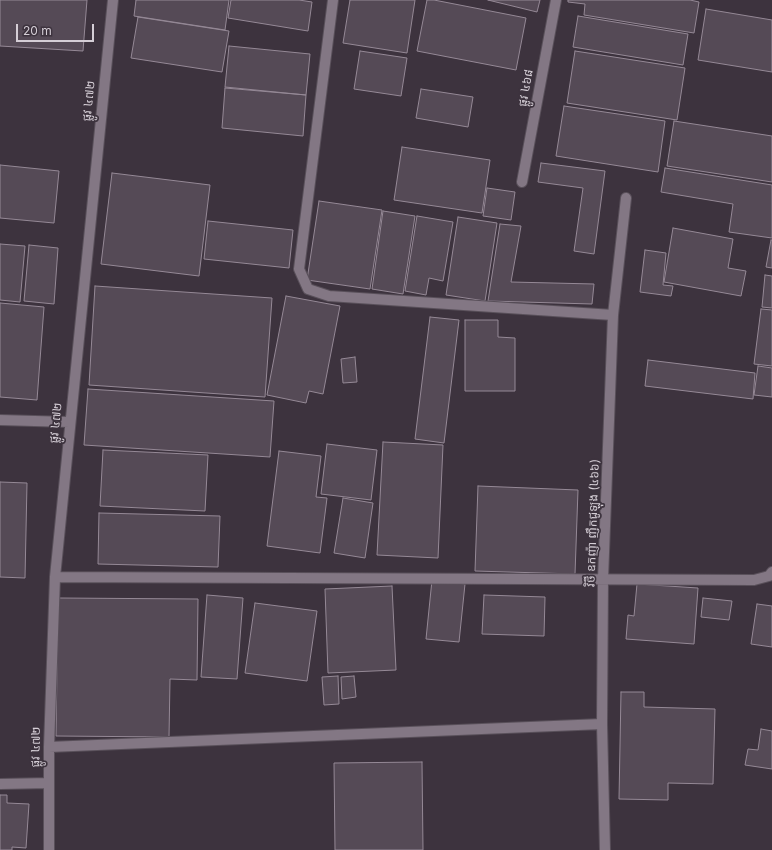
<!DOCTYPE html>
<meta charset="utf-8">
<style>
body{margin:0}
#map{position:relative;width:772px;height:850px;overflow:hidden;background:#3d333e;font-family:Inter,sans-serif}
canvas{display:block}
.scale{position:absolute;left:16px;top:24px;width:78px;height:18px;box-sizing:border-box;border:2px solid #d5ced6;border-top:0;padding-left:5px;font-size:12px;line-height:14px;white-space:nowrap;color:#d5ced6;-webkit-text-stroke:3px #3d333e;paint-order:stroke}
</style>
<div id="map">
<canvas width="772" height="850"></canvas>
<div class="scale">20 m</div>
</div>
<script>
const context = document.querySelector('canvas').getContext('2d');
context.lineJoin = 'round';
function fillPath(path, color) {
  context.fillStyle = color;
  context.fill(path, 'evenodd');
}
function shape(rows) {
  const path = new Path2D();
  for (const r of rows) {
    path.moveTo(r[0], r[1]);
    for (let i = 2; i < r.length; i += 2) path.lineTo(r[i], r[i + 1]);
  }
  return path;
}
function trace(path, color, width, dash) {
  context.strokeStyle = color;
  context.lineWidth = width;
  context.lineCap = dash ? 'butt' : 'round';
  context.setLineDash(dash || []);
  context.stroke(path);
}
function label(font, color, halo, rows, align = 'center') {
  context.font = font + ' Inter,"Noto Sans Khmer",sans-serif';
  context.lineWidth = 3.5;
  context.setLineDash([]);
  context.textBaseline = 'middle';
  context.strokeStyle = halo;
  context.fillStyle = color;
  for (const [text, x, y, turn = 0] of rows) {
    context.save();
    context.translate(x, y);
    context.rotate((+turn || 0) * Math.PI / 180);
    context.textAlign = isNaN(turn) ? turn : align;
    if (halo) context.strokeText(text, 0, 0);
    context.fillText(text, 0, 0);
    context.restore();
  }
}
const building = shape([
 [0,0,87,0,83,51,0,46,0,0],
 [136,0,229,0,225,30,134,16,136,0],
 [231,0,299,0,312,2,308,31,228,18,231,0],
 [350,0,415,0,407,53,343,43,350,0],
 [427,0,434,0,526,18,516,70,417,51,427,0],
 [488,0,540,0,537,12,488,0],
 [568,0,690,0,699,2,694,33,584,15,585,4,568,2,568,0],
 [706,9,772,20,772,72,698,60,706,9],
 [578,16,688,34,683,65,573,47,578,16],
 [138,17,229,31,222,72,131,58,138,17],
 [229,46,310,54,306,95,225,87,229,46],
 [360,51,407,58,401,96,354,89,360,51],
 [575,51,685,68,677,120,567,103,575,51],
 [225,88,306,95,303,136,222,128,225,88],
 [421,89,473,97,468,127,416,118,421,89],
 [564,106,665,121,658,172,556,156,564,106],
 [674,121,772,136,772,182,667,166,674,121],
 [402,147,490,160,482,213,394,200,402,147],
 [541,163,605,171,594,254,574,251,583,188,538,182,541,163],
 [0,165,59,171,54,223,0,218,0,165],
 [665,168,772,185,772,238,729,232,733,204,661,192,665,168],
 [112,173,210,185,199,276,101,264,112,173],
 [487,188,515,192,511,220,483,216,487,188],
 [319,201,382,210,370,289,307,280,319,201],
 [383,211,415,216,403,294,372,289,383,211],
 [417,216,453,222,443,281,429,278,426,295,405,291,417,216],
 [458,217,497,223,485,301,446,295,458,217],
 [208,221,293,230,289,268,204,259,208,221],
 [500,224,521,226,511,282,594,284,592,304,488,301,500,224],
 [673,228,733,239,728,268,746,271,741,296,664,282,673,228],
 [771,240,772,240,772,268,766,267,771,240],
 [0,244,25,246,20,302,0,300,0,244],
 [29,245,58,248,54,304,24,301,29,245],
 [645,250,666,253,663,285,673,286,671,296,640,292,645,250],
 [765,275,772,276,772,308,762,307,765,275],
 [95,286,272,298,265,397,89,385,95,286],
 [286,296,340,306,323,394,309,391,306,403,267,395,286,296],
 [0,303,44,307,37,400,0,397,0,303],
 [761,309,772,310,772,366,754,364,761,309],
 [430,317,459,320,444,443,415,439,430,317],
 [465,320,498,320,498,337,515,338,515,391,465,391,465,320],
 [355,357,357,382,343,383,341,359,355,357],
 [648,360,755,373,753,399,645,386,648,360],
 [758,366,772,368,772,397,754,395,758,366],
 [88,389,274,401,270,457,84,445,88,389],
 [383,442,443,445,438,558,377,555,383,442],
 [327,444,377,450,371,500,321,494,327,444],
 [103,450,208,455,205,511,100,506,103,450],
 [279,451,321,456,316,497,327,498,320,553,267,546,279,451],
 [0,482,27,483,25,578,0,577,0,482],
 [478,486,578,490,575,574,475,571,478,486],
 [343,498,373,503,365,558,334,553,343,498],
 [99,513,220,516,218,567,98,564,99,513],
 [432,580,465,584,459,642,426,639,432,580],
 [637,584,698,588,694,644,626,639,628,615,634,616,637,584],
 [392,586,396,670,328,673,325,589,392,586],
 [207,595,243,598,237,679,201,677,207,595],
 [484,595,545,597,544,636,482,634,484,595],
 [58,598,198,599,197,680,170,679,169,737,56,736,58,598],
 [703,598,732,601,729,620,701,617,703,598],
 [255,603,317,611,307,681,245,673,255,603],
 [757,604,772,606,772,647,751,644,757,604],
 [338,676,339,704,324,705,322,677,338,676],
 [354,676,356,697,342,699,341,677,354,676],
 [621,692,644,692,644,707,715,709,713,784,668,783,668,800,619,799,621,692],
 [761,729,772,731,772,769,745,765,748,749,758,750,761,729],
 [422,762,423,850,335,850,334,763,422,762],
 [0,795,7,795,7,803,29,804,26,848,12,847,12,850,0,850,0,795]
]);
fillPath(building, '#554a56');
trace(building, '#958996', 1);
const minor = shape([
 [333,0,299,269,308,289,329,296,613,315],
 [522,182,556,0],
 [0,420,69,422],
 [55,577,754,580,769,576,772,572],
 [49,747,602,724],
 [0,784,49,783],
 [49,850,49,747,55,577,113,0],
 [605,850,602,724,603,579,613,315,626,198]
]);
trace(minor, '#59505a', 12);
trace(minor, '#837784', 10);
label('12px', '#d5ced6', '#3d333e', [
 ["ផ្លូវ ៤៦៨",526,88,-80],
 ["ផ្លូវ ៤៧២",89,101,-84],
 ["ផ្លូវ ៤៧២",56,423,-84],
 ["វិថី ឧកញ៉ា ញឹកជូឡុង (៤៦៦)",593,523,-88],
 ["ផ្លូវ ៤៧២",36,747,-89]
]);
</script>
